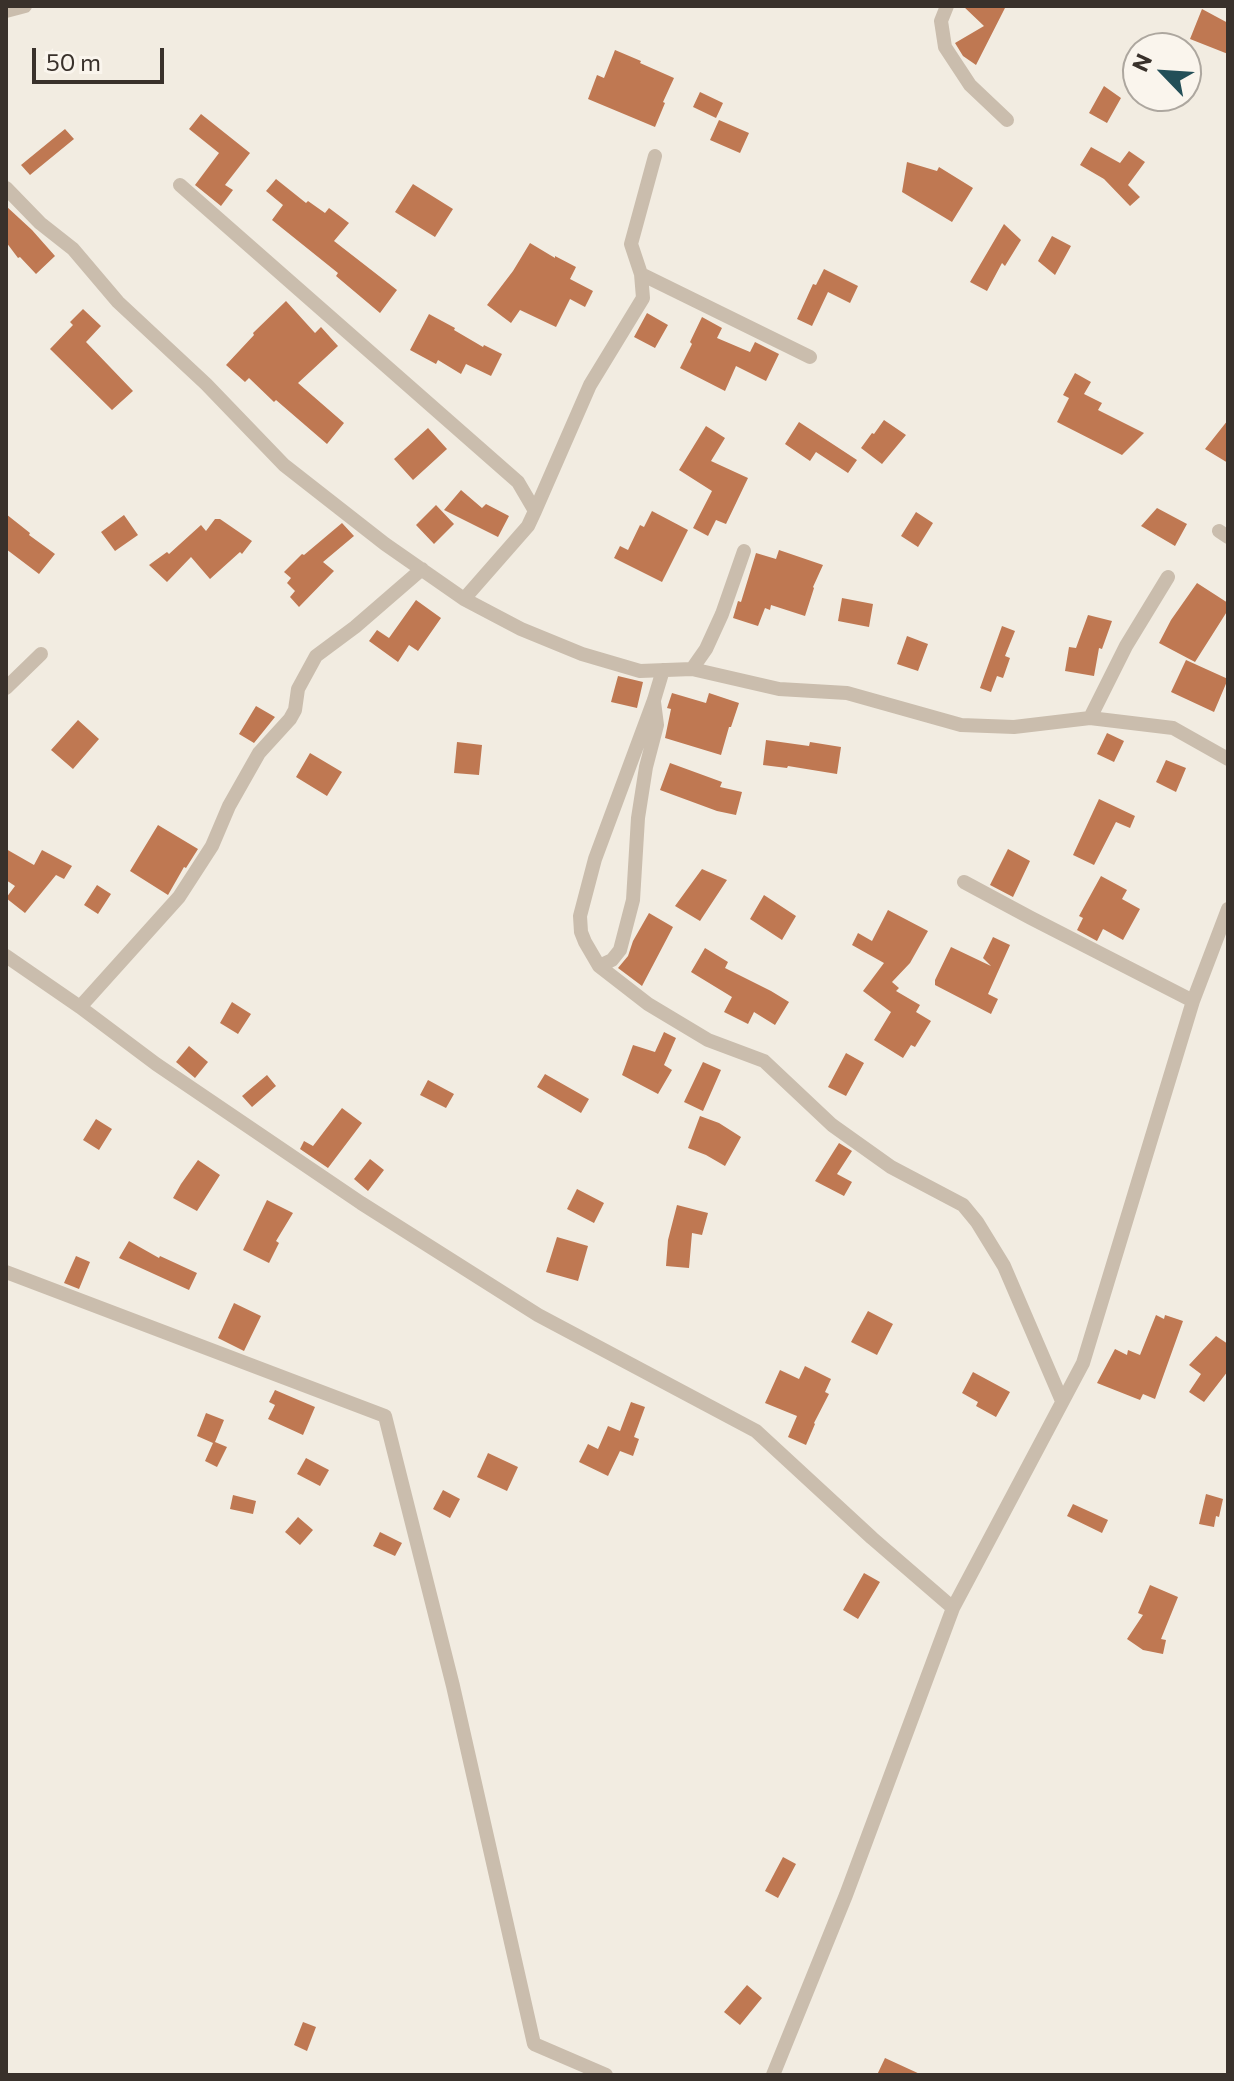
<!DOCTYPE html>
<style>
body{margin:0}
#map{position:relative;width:1234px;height:2081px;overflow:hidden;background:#f2ece1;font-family:Commissioner,sans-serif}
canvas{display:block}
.frame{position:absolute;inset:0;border:8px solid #39312b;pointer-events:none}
.north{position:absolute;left:1122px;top:32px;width:80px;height:80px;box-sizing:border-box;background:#faf5ed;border:2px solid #ada79f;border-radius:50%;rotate:295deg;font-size:22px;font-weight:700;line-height:32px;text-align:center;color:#39312b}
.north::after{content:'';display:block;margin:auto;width:28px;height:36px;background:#234f58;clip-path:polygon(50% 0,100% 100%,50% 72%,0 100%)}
.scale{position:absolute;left:32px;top:48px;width:132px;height:36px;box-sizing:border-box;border:4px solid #39312b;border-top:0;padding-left:10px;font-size:24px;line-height:28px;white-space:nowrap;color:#39312b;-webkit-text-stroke:6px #faf5ed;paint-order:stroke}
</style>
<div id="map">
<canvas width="1234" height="2081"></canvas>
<div class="frame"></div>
<div class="north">N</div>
<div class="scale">50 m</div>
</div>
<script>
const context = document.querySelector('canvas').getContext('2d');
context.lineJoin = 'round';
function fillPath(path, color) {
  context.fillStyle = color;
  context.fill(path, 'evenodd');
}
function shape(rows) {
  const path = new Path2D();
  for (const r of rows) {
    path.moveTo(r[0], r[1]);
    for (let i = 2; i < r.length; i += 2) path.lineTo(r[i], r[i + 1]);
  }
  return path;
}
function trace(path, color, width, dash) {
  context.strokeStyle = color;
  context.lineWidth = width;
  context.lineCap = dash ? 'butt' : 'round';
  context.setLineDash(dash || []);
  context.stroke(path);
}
fillPath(shape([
 [963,6,1006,6,976,65,963,56,955,43,984,26],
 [1202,9,1228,23,1228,54,1190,39],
 [615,50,641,61,640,63,674,78,663,102,665,103,655,127,588,99,597,75,604,78],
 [1104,86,1121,98,1107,123,1089,113],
 [700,92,723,103,716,118,693,107],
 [201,114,250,153,225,185,233,190,221,206,195,185,219,153,189,129],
 [719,120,749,133,740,153,710,140],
 [65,129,74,139,30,175,21,165],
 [1091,147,1120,163,1129,151,1145,162,1128,185,1140,197,1130,206,1104,179,1080,165],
 [907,162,937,171,939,167,973,188,952,222,902,192],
 [276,179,306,203,308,201,325,213,329,208,349,223,334,241,397,290,380,313,336,276,338,273,272,220,283,205,266,191],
 [413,184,453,209,435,237,395,212],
 [6,206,32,230,55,256,36,274,20,257,18,258,6,242],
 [1004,224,1021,240,1005,266,1002,263,987,291,970,282],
 [1052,236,1071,246,1055,275,1038,261],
 [530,243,555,258,555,256,576,267,570,279,593,291,585,307,570,299,556,327,520,310,511,323,487,305,513,271],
 [824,269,858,286,850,303,828,292,812,326,797,319,813,284,816,285],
 [286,301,315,333,321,327,338,346,298,383,344,423,327,444,276,400,274,402,249,378,245,382,226,365,254,335,253,333],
 [83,309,101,326,86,342,133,391,112,410,50,349,73,325,70,322],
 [647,313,668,325,655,348,634,337],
 [429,314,455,328,454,330,483,347,484,345,502,354,491,376,466,364,461,374,438,360,436,364,410,350],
 [702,317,722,328,717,338,750,352,755,342,779,354,766,381,736,366,725,391,680,368,692,344,690,342],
 [1075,373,1091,382,1084,394,1102,403,1098,410,1144,433,1122,455,1057,422,1069,398,1063,395],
 [884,420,906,435,882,464,861,448,872,433,874,434],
 [1228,420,1228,463,1205,449],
 [799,422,857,460,848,473,816,452,810,461,785,444],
 [706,426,725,438,711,461,748,478,726,524,716,520,708,536,693,528,712,491,679,470],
 [428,428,447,449,413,480,394,459],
 [461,490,482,508,486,504,509,516,498,537,444,510],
 [436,505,454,524,434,544,416,525],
 [1157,508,1187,524,1175,546,1141,526],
 [652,511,688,530,662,582,614,558,620,546,628,550,640,525,644,527],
 [916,512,933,523,918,547,901,536],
 [6,514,30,533,29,535,55,554,39,574,6,549],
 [124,515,138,535,115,551,101,532],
 [215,519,220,519,252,541,242,554,240,552,210,579,191,557,167,582,149,565,167,552,169,554,201,525,206,531],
 [342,523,354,536,323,562,334,571,299,607,290,597,295,591,287,583,291,578,284,572,302,554,304,555],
 [779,550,823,565,813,587,814,588,805,616,771,605,770,610,765,608,758,626,733,618,738,601,741,602,756,553,776,559],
 [1197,583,1228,603,1228,610,1195,662,1159,643,1171,620],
 [842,598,873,604,869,627,838,621],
 [416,600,441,618,418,651,409,645,398,662,369,641,377,630,389,638],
 [1088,615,1112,621,1102,649,1099,648,1094,676,1065,671,1069,647,1076,648],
 [1002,626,1015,631,1005,656,1010,658,1003,678,997,676,991,692,980,688],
 [907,636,928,644,918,671,897,664],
 [1186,660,1228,679,1214,712,1171,692],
 [618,676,643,682,637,708,611,702],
 [672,693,706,703,709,693,739,703,731,727,729,727,721,755,665,738,671,709,667,708],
 [256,706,275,717,254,743,239,734],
 [78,720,99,739,73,769,51,750],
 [1107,733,1124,741,1114,762,1097,754],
 [766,740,809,746,810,742,841,747,837,774,788,766,787,768,763,765],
 [457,742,482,745,479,775,454,773],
 [310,753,342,772,327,796,296,777],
 [1166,760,1186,768,1176,792,1156,782],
 [670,763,722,782,720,787,742,792,736,815,717,811,660,790],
 [1099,799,1135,816,1130,828,1116,822,1094,865,1073,855],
 [158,825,198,849,186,868,184,867,168,895,130,871],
 [6,849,34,865,42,850,72,866,64,879,56,875,25,913,6,898,15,886,6,880],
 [1008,849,1030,861,1013,897,990,885],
 [702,869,727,880,700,921,675,906],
 [1101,876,1127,890,1122,899,1140,909,1123,940,1105,930,1103,929,1097,941,1077,930,1083,918,1079,916],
 [97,885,111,894,98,914,84,905],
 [764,895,796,916,782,940,750,919],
 [888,910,928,931,910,963,892,982,899,988,896,991,920,1005,916,1012,931,1021,915,1047,911,1045,903,1058,874,1040,891,1012,863,991,884,963,852,945,858,933,872,941],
 [649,913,673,927,642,986,618,968,628,956,633,941],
 [993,937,1010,945,988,994,998,999,991,1014,935,985,935,980,951,947,991,966,983,958],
 [705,948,728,962,725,968,771,991,789,1002,775,1025,754,1012,748,1024,724,1012,732,997,691,972],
 [232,1002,251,1014,238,1034,220,1023],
 [664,1032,676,1038,664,1065,672,1070,658,1094,622,1075,633,1045,655,1052],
 [189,1046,208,1062,195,1078,176,1062],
 [846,1053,864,1063,846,1096,828,1087],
 [703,1062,721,1070,703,1111,684,1102],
 [545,1074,589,1099,581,1113,537,1087],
 [267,1075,276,1086,252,1107,242,1096],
 [428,1080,454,1094,446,1108,420,1095],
 [342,1108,362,1123,328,1168,300,1149,304,1141,313,1146],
 [700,1116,719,1123,741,1137,725,1166,706,1155,688,1148],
 [96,1119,112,1129,99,1150,83,1140],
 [839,1143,852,1151,837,1174,852,1182,844,1196,815,1181],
 [370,1159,384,1170,368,1191,354,1179],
 [198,1160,220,1175,197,1211,173,1198,181,1184],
 [577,1189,604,1203,594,1223,567,1209],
 [267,1200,293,1213,276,1241,279,1243,269,1263,243,1250],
 [677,1205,708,1213,702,1235,692,1233,689,1268,666,1266,668,1240],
 [557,1237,588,1246,578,1281,546,1272],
 [129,1241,159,1258,160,1256,197,1273,189,1290,119,1258],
 [76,1256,90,1262,79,1289,64,1283],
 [234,1303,261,1316,244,1351,218,1338],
 [868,1311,893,1324,877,1355,851,1342],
 [1156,1315,1164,1319,1165,1315,1183,1321,1155,1399,1143,1394,1140,1400,1097,1383,1115,1349,1127,1355,1128,1350,1140,1355],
 [1216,1336,1228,1344,1228,1371,1204,1402,1189,1392,1201,1374,1189,1365],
 [805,1366,831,1379,825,1392,829,1394,814,1423,815,1424,806,1445,788,1437,797,1416,765,1403,780,1370,799,1379],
 [973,1372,1010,1392,996,1417,976,1406,978,1402,962,1393],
 [275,1390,315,1407,303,1435,268,1419,275,1405,269,1402],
 [631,1402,645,1407,634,1437,639,1439,633,1456,620,1451,608,1476,579,1462,588,1444,598,1449,608,1426,620,1431],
 [206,1413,224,1420,215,1442,227,1447,217,1467,205,1461,213,1443,197,1436],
 [488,1453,518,1467,507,1491,477,1477],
 [306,1458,329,1470,320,1486,297,1474],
 [443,1490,460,1499,450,1518,433,1509],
 [1206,1494,1223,1499,1219,1517,1216,1516,1214,1527,1199,1524],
 [233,1495,256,1501,253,1514,230,1509],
 [1073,1504,1108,1520,1102,1533,1067,1516],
 [298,1517,313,1530,300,1545,285,1532],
 [380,1532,402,1543,395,1556,373,1546],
 [864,1573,880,1582,858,1619,843,1610],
 [1150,1585,1178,1597,1161,1639,1166,1640,1163,1654,1143,1650,1127,1639,1143,1615,1138,1613],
 [783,1857,796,1864,778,1898,765,1891],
 [747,1985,762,1998,740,2025,724,2012],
 [303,2022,316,2027,307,2051,294,2045],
 [885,2058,922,2075,877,2075]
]), '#bf7852');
trace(shape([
 [947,6,941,21,945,47,970,85,1007,120],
 [6,11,25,6],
 [180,185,518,482,535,511,528,526,464,599],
 [6,188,40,223,73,249,118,302,206,384,284,465,385,544,464,599,521,629,582,654,640,671,692,669,706,649,722,614,744,551],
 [641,274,810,357],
 [535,511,590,385,643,298,641,274,631,244,655,156],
 [1219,531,1228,537],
 [692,669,779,689,847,693,961,725,1014,727,1090,718,1173,728,1228,759],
 [663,670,654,700,595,859,580,916,581,932,585,942,599,966,648,1004,708,1040,764,1061,832,1125,891,1167,963,1205,977,1222,1004,1266,1062,1401],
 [6,688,41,654],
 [1090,718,1126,646,1168,577],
 [964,882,1031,918,1193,1001],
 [6,956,80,1007,156,1064,361,1203,538,1315,756,1431,872,1538,953,1608],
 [599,966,612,960,620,950,633,900,638,818,646,767,657,725,654,702],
 [80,1007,179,897,212,846,229,806,259,753,290,719,295,710,298,689,316,656,355,627,422,569],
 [6,1272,385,1416,453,1686,534,2044,606,2075],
 [773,2075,846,1895,953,1608,1083,1363,1193,1001,1228,909]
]), '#cabdad', 14);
</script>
